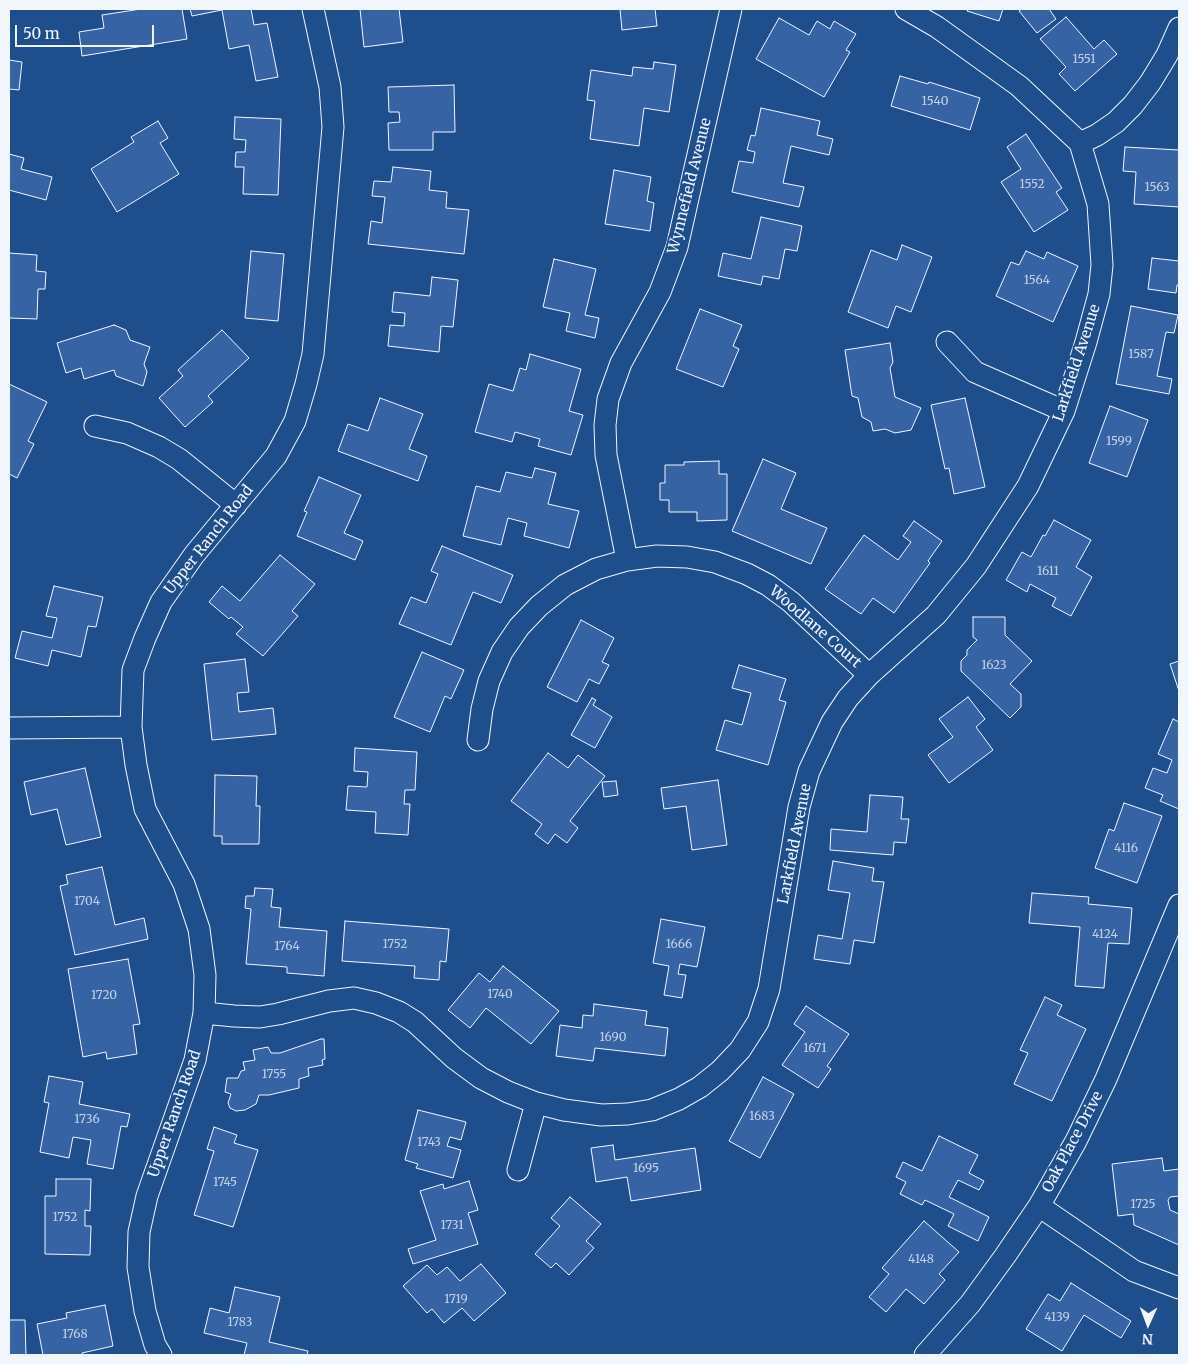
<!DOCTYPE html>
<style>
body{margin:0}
#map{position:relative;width:1188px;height:1364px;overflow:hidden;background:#1f4e8c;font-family:Merriweather,serif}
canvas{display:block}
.frame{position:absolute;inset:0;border:10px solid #f2f6ff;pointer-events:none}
.north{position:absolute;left:1123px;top:1299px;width:50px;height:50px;-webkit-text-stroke:4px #1f4e8c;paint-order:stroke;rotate:182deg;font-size:14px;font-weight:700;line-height:20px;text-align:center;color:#f2f6ff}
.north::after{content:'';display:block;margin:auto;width:18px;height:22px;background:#f2f6ff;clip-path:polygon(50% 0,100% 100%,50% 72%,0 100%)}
.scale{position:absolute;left:15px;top:25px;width:139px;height:22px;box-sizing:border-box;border:2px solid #f2f6ff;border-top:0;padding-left:6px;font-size:15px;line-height:18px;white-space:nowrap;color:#f2f6ff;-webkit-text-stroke:4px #1f4e8c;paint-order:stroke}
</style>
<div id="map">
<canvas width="1188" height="1364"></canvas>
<div class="frame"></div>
<div class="north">N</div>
<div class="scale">50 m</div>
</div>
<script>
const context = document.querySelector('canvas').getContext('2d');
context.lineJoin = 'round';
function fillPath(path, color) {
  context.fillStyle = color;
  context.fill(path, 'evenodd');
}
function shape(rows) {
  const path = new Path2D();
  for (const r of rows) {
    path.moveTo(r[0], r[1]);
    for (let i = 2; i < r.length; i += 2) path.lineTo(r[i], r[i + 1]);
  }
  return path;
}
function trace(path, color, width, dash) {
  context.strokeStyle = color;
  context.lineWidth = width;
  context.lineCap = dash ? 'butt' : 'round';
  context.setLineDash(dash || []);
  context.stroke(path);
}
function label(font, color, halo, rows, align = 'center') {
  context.font = font + ' Merriweather,serif';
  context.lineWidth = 4;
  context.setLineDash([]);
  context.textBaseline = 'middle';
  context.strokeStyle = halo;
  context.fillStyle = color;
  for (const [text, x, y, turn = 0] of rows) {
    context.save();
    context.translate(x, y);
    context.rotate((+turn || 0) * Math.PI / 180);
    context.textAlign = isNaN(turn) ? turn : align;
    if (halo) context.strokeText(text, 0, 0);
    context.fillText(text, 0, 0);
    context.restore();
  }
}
const building = shape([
 [141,9,182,9,187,39,82,56,79,32,104,28,102,15,141,9],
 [190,9,251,9,254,25,267,23,278,77,256,81,249,45,229,49,222,10,192,16,190,9],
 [360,9,399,9,403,42,364,47,360,9],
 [620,9,655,9,657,26,622,30,620,9],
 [968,9,1003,9,999,21,967,11,968,9],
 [1022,9,1049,9,1056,19,1037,33,1019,11,1022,9],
 [1066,17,1094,49,1104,40,1117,54,1075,91,1059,74,1066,67,1040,39,1066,17],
 [779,18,809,35,817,21,830,29,834,21,856,34,846,50,850,52,824,97,756,59,779,18],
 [9,60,22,62,19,90,9,89,9,60],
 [654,62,676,65,669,112,644,108,639,146,590,139,595,101,587,100,591,70,632,76,633,67,653,69,654,62],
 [900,76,928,84,929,82,980,98,970,130,891,106,900,76],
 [454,85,455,132,433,132,433,150,389,150,388,123,400,122,399,112,389,112,388,87,454,85],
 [761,108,820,121,817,135,833,139,829,155,791,146,783,183,804,187,799,207,732,192,739,161,753,163,755,152,747,150,751,135,755,136,761,108],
 [235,117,281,119,278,195,243,194,244,167,235,167,236,152,245,152,246,140,234,139,235,117],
 [158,121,168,138,160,143,179,174,117,212,91,169,134,142,131,137,158,121],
 [1026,134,1062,188,1056,192,1068,210,1034,232,1001,182,1021,169,1007,147,1026,134],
 [1125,147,1179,150,1179,207,1134,204,1136,172,1123,171,1125,147],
 [9,154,24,158,21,169,52,177,46,200,9,190,9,154],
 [393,167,431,171,429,190,447,192,446,208,469,210,464,254,368,244,371,221,382,223,385,197,372,196,374,181,391,182,393,167],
 [614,170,651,177,647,201,654,203,650,231,605,224,614,170],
 [761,217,802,226,797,251,785,249,779,279,763,276,761,285,718,276,723,253,751,259,761,217],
 [902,245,932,257,911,312,896,306,888,328,848,312,871,250,897,260,902,245],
 [251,251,284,254,278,321,245,318,251,251],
 [1026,251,1044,259,1047,252,1078,266,1053,322,996,296,1011,262,1019,265,1026,251],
 [9,253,37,255,36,271,46,272,45,289,38,289,37,319,9,318,9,253],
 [1152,258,1179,261,1179,285,1177,285,1176,293,1148,289,1152,258],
 [554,259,596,269,585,315,599,318,595,338,566,331,570,313,543,307,554,259],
 [432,277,458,280,453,327,441,326,439,352,388,346,390,325,404,326,405,313,392,312,394,292,430,296,432,277],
 [1131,306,1178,315,1174,333,1166,332,1157,376,1172,379,1169,394,1116,384,1131,306],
 [700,309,742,325,733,346,739,349,723,387,676,369,700,309],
 [114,325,126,330,130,340,150,347,144,364,147,372,143,386,116,376,114,370,84,379,81,368,66,373,57,343,114,325],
 [222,330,249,358,208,396,213,402,185,427,159,398,183,376,178,370,222,330],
 [890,343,893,362,890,368,895,397,921,408,911,430,895,433,885,429,873,431,871,422,862,417,858,398,852,396,845,350,890,343],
 [530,354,581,369,569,411,583,415,571,455,538,446,540,439,515,432,512,442,475,432,489,384,513,391,520,368,526,370,530,354],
 [9,384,47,402,28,441,34,444,17,478,9,474,9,384],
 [380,398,423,414,409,449,427,456,418,481,338,451,348,424,368,431,380,398],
 [965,398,985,487,954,494,949,468,945,469,931,405,965,398],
 [1110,406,1148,420,1127,477,1089,463,1110,406],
 [763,459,796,473,781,509,827,528,811,564,732,531,763,459],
 [719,461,719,474,727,474,727,520,697,521,697,512,669,512,669,500,660,500,660,483,665,483,665,465,684,465,684,462,719,461],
 [535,468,556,473,548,504,579,511,569,548,524,536,527,523,508,518,501,545,463,536,476,486,500,492,506,472,532,478,535,468],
 [319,477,361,495,344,533,363,541,355,560,297,536,307,512,304,511,319,477],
 [1054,520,1091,540,1076,567,1092,577,1071,616,1052,606,1056,598,1030,584,1027,592,1006,580,1022,552,1031,557,1043,535,1045,536,1054,520],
 [914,521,942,541,928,561,930,563,894,613,873,598,861,614,825,589,864,535,898,560,911,542,903,536,914,521],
 [442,546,513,575,501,603,473,592,451,645,399,624,411,597,426,603,438,574,431,571,442,546],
 [280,555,315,584,292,611,298,616,263,656,236,634,243,627,231,617,229,619,209,602,222,586,240,601,280,555],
 [54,586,103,597,96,627,88,626,81,657,52,650,48,666,15,658,22,631,52,638,57,618,46,616,54,586],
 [973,617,1005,617,1005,635,1032,661,1010,684,1021,694,1021,707,1010,718,961,671,961,661,967,655,967,650,977,640,973,637,973,617],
 [581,620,614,638,602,662,609,665,599,684,589,679,577,702,547,687,581,620],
 [422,652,464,670,451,699,445,696,430,732,394,717,422,652],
 [245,659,249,692,237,693,239,712,273,708,276,734,212,740,204,664,245,659],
 [1179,661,1179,691,1170,664,1179,661],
 [739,665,786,679,779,700,786,702,768,765,716,750,725,720,742,725,751,693,732,688,739,665],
 [968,697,985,719,976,727,993,750,949,783,928,755,953,737,939,719,968,697],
 [592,698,596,700,593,705,612,717,595,748,571,735,592,698],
 [1173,719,1179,722,1179,809,1160,801,1163,795,1145,788,1153,768,1167,773,1172,760,1158,754,1173,719],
 [355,748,417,752,415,790,405,790,404,804,410,804,408,835,375,833,376,812,346,810,348,786,367,787,368,772,354,771,355,748],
 [548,753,568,768,578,755,605,776,570,821,578,828,567,843,555,834,548,844,535,834,542,824,511,801,548,753],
 [85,768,101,837,66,845,57,809,31,815,24,782,85,768],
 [215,775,257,776,256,806,260,806,259,844,222,844,222,836,214,836,215,775],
 [718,780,727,845,692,850,686,806,664,809,661,788,718,780],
 [616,781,618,795,604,797,602,782,616,781],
 [870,795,903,797,901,819,909,819,906,843,894,842,893,855,830,850,831,829,867,832,870,795],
 [1124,803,1162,816,1137,883,1095,868,1109,829,1114,831,1124,803],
 [833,861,874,868,872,881,884,882,874,943,854,940,850,964,814,959,818,935,842,939,850,893,828,890,833,861],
 [102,867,115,925,144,918,148,939,75,955,60,886,68,884,66,875,102,867],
 [255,888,273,889,271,907,281,908,279,927,327,931,324,976,287,973,287,967,246,964,251,909,245,908,246,896,254,896,255,888],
 [1032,893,1089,897,1088,904,1132,908,1129,944,1108,943,1104,988,1075,986,1080,927,1029,923,1032,893],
 [661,919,705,927,697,967,680,964,678,974,686,975,682,998,664,995,669,966,653,963,661,919],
 [345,921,449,929,446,962,440,961,439,980,414,978,415,966,342,961,345,921],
 [128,959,140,1024,133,1025,137,1054,107,1059,106,1052,83,1057,68,969,128,959],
 [503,966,559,1011,531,1044,486,1008,470,1028,448,1010,479,973,490,982,503,966],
 [1045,997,1062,1005,1057,1015,1086,1029,1052,1101,1014,1084,1028,1053,1020,1050,1045,997],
 [594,1004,647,1011,645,1025,668,1028,665,1056,595,1048,593,1061,556,1056,560,1025,582,1028,583,1015,593,1016,594,1004],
 [806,1006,849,1034,827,1066,831,1069,818,1088,782,1065,805,1032,794,1024,806,1006],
 [321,1039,324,1039,325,1059,322,1060,323,1065,308,1068,309,1076,299,1079,299,1088,269,1095,259,1095,256,1104,245,1110,236,1111,230,1108,228,1103,231,1094,225,1092,227,1078,238,1078,241,1071,245,1070,243,1062,255,1060,253,1050,268,1047,271,1053,280,1053,321,1039],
 [49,1076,83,1082,79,1104,130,1114,127,1127,121,1126,113,1169,87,1164,91,1140,73,1137,69,1158,40,1152,49,1103,44,1102,49,1076],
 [763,1077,794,1094,760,1158,729,1141,763,1077],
 [418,1110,466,1122,461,1140,450,1137,447,1146,461,1150,453,1178,416,1168,418,1164,405,1160,418,1110],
 [214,1127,237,1135,234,1143,258,1150,233,1227,194,1215,214,1151,207,1149,214,1127],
 [939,1136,978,1155,969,1173,984,1181,979,1190,958,1180,949,1197,989,1217,978,1241,948,1226,954,1214,925,1200,922,1205,900,1194,906,1182,896,1177,903,1162,922,1171,939,1136],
 [613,1145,615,1160,695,1148,701,1190,631,1201,627,1177,596,1182,591,1148,613,1145],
 [1162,1158,1164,1171,1179,1169,1179,1196,1170,1197,1168,1200,1170,1210,1179,1214,1179,1245,1134,1225,1133,1214,1118,1216,1112,1164,1162,1158],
 [56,1179,91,1179,90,1211,85,1210,85,1226,91,1226,90,1255,45,1254,45,1196,56,1196,56,1179],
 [469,1181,478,1210,468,1213,478,1244,413,1264,408,1249,436,1240,420,1191,443,1184,444,1189,469,1181],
 [570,1197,601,1224,586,1241,594,1248,569,1275,556,1263,551,1268,535,1254,560,1226,551,1218,570,1197],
 [924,1221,959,1252,939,1274,945,1280,924,1304,906,1289,886,1312,869,1297,889,1274,882,1268,924,1221],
 [481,1264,506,1293,474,1321,462,1308,444,1323,432,1309,427,1313,403,1286,427,1265,437,1275,447,1267,460,1281,481,1264],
 [1071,1283,1131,1321,1121,1338,1084,1315,1062,1351,1026,1329,1048,1294,1060,1301,1071,1283],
 [235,1287,280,1297,269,1342,308,1351,307,1355,244,1355,247,1343,204,1333,210,1308,229,1313,235,1287],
 [105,1305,113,1346,82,1353,83,1355,43,1355,37,1324,67,1318,66,1313,105,1305],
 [9,1320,25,1320,26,1355,9,1355,9,1320]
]);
fillPath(building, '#3563a3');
trace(building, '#f2f6ff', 1);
const minor = shape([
 [1080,143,1097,135,1116,122,1133,105,1150,83,1167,55,1179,28],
 [947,342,975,372,1064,411],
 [95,426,127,433,159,447,179,459,236,505],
 [627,560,606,455,605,425,608,399,621,363,660,292,677,247,731,9],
 [9,728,131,727],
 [478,740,482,709,489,681,502,652,519,627,539,606,565,585,596,569,627,560,657,556,687,557,715,562,747,574,768,585,791,602,869,675],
 [204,1013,234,1016,260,1017,278,1014,329,1001,354,998,376,1003,399,1012,415,1022,454,1058,481,1078,508,1092,536,1103,564,1110,601,1115,628,1114,652,1110,679,1099,700,1087,720,1071,740,1050,758,1022,769,989,799,807,809,771,832,722,848,698,869,675,936,615,976,566,1028,486,1064,411,1086,342,1099,294,1102,265,1098,204,1080,143,1019,86,937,27,906,9],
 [518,1170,536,1103],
 [1039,1206,1134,1271,1179,1288],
 [161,1355,155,1345,145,1311,138,1267,139,1232,147,1196,195,1060,204,1013,205,975,199,929,184,884,145,809,136,765,131,727,133,670,145,638,161,602,194,555,276,456,295,421,306,384,313,354,333,127,330,87,313,9],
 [925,1355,970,1304,1005,1256,1039,1206,1076,1141,1106,1079,1179,905]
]);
trace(minor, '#f2f6ff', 23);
trace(minor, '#1f4e8c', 21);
label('12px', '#c3d1e8', null, [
 ["1551",1084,60],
 ["1540",935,102],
 ["1552",1032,185],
 ["1563",1157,188],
 ["1564",1037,281],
 ["1587",1141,355],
 ["1599",1119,442],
 ["1611",1048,572],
 ["1623",994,666],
 ["4116",1126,849],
 ["1704",87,902],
 ["4124",1105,935],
 ["1752",395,945],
 ["1666",679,945],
 ["1764",287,947],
 ["1740",500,995],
 ["1720",104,996],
 ["1690",613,1038],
 ["1671",815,1049],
 ["1755",274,1075],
 ["1683",762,1117],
 ["1736",87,1120],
 ["1743",429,1143],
 ["1695",646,1169],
 ["1745",225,1183],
 ["1725",1143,1205],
 ["1752",65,1218],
 ["1731",452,1226],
 ["4148",921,1260],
 ["1719",456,1300],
 ["4139",1057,1318],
 ["1783",240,1323],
 ["1768",75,1335]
]);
label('15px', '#f2f6ff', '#1f4e8c', [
 ["Wynnefield Avenue",690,186,-76],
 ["Larkfield Avenue",1077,363,-72],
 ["Upper Ranch Road",209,540,-52],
 ["Woodlane Court",815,627,41],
 ["Larkfield Avenue",795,844,-79],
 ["Upper Ranch Road",175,1114,-71],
 ["Oak Place Drive",1073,1142,-62]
]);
</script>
